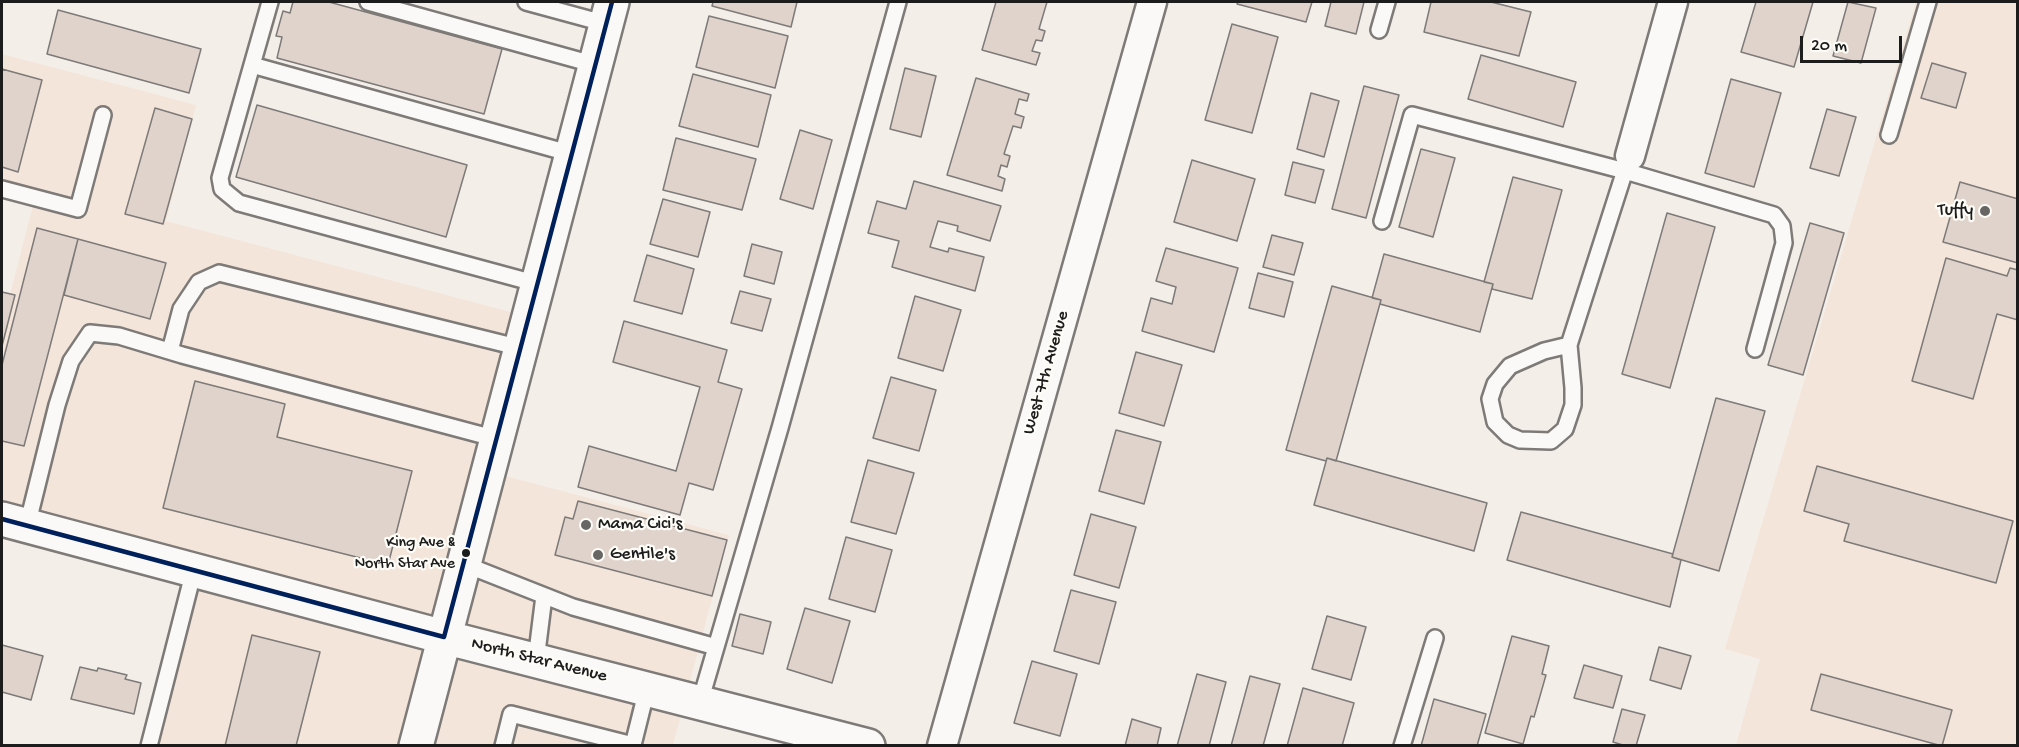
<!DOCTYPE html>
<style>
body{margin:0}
#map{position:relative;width:2019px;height:747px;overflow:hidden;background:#f4eee9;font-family:"Gochi Hand",sans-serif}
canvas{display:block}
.frame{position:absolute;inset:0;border:3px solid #1c1c1c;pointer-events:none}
.scale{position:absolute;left:1800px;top:36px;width:102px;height:27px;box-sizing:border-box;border:3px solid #1c1c1c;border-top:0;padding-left:8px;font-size:18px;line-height:21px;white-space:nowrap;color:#1c1c1c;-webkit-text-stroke:4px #fdfcf7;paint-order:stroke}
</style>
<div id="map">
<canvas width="2019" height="747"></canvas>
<div class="frame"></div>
<div class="scale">20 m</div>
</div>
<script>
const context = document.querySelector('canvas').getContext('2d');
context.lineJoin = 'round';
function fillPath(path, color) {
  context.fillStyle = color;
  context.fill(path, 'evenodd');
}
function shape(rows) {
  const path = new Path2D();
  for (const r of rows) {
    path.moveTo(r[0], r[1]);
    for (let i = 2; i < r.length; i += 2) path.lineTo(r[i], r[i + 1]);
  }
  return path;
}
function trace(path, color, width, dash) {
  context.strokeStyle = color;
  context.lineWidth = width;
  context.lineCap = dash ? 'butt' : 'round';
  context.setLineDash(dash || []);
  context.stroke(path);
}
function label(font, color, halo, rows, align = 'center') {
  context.font = font + ' "Gochi Hand",sans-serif';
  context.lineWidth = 4.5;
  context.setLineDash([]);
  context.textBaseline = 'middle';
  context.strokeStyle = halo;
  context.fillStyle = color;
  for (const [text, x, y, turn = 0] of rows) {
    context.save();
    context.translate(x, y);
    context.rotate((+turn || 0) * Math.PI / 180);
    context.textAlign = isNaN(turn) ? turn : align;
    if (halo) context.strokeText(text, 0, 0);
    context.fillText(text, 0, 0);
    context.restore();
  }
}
fillPath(shape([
 [1916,2,2017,2,2017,745,1736,745,1760,659,1725,649],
 [2,54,196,105,166,221,526,316,486,471,729,535,673,745,143,745,190,566,2,516,2,326,34,201,2,192]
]), '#f4e5da');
const building = shape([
 [293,2,329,2,502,49,484,114,277,58,282,37,276,36,283,11,290,13,293,2],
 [713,2,797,2,791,27,712,6,713,2],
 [996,2,1047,2,1039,29,1045,31,1042,41,1036,40,1032,51,1040,53,1036,65,982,50,996,2],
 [1238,2,1312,2,1306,22,1237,4,1238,2],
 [1331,2,1364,2,1356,34,1325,26,1331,2],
 [1431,2,1491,2,1531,12,1519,56,1424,32,1431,2],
 [1756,2,1813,2,1794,67,1741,52,1756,2],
 [1848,2,1876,8,1861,63,1833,56,1848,2],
 [58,10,201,49,189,93,47,54,58,10],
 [709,16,788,36,775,88,696,67,709,16],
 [1232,24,1278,37,1252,133,1205,120,1232,24],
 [1481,55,1576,82,1563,127,1468,99,1481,55],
 [1932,63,1966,73,1956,108,1921,98,1932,63],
 [905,68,936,76,921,137,890,129,905,68],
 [2,69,42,80,18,172,2,167,2,69],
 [693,74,771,95,758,147,679,126,693,74],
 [976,78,1029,94,1027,101,1019,99,1015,114,1024,117,1021,128,1013,126,1004,154,1010,156,1007,167,1001,165,998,176,1005,179,1002,191,947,175,976,78],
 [1731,79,1781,93,1754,187,1705,173,1731,79],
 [1364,86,1399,95,1366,218,1332,209,1364,86],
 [1311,93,1339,101,1324,157,1297,149,1311,93],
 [257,105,467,165,446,237,236,177,257,105],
 [155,108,192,119,163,224,125,214,155,108],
 [1827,109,1856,117,1839,176,1810,168,1827,109],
 [800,130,832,140,813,209,780,199,800,130],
 [676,138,756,159,742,210,663,190,676,138],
 [1421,149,1455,158,1433,237,1399,227,1421,149],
 [1192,160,1255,179,1237,241,1174,222,1192,160],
 [1293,162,1324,170,1315,203,1285,195,1293,162],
 [1513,177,1562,190,1532,299,1492,289,1493,284,1484,282,1513,177],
 [914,181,1001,206,990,241,957,231,958,226,938,221,930,247,948,252,949,248,984,257,975,291,892,267,899,241,868,233,877,201,906,209,914,181],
 [1960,182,2018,199,2018,263,1943,242,1960,182],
 [663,199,710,212,698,257,650,244,663,199],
 [1667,213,1715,227,1670,388,1622,374,1667,213],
 [1810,223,1844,233,1803,375,1768,365,1810,223],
 [37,228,78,239,24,446,2,441,2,365,37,228],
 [1272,235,1303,243,1294,275,1263,267,1272,235],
 [78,239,166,263,150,319,64,295,78,239],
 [752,244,782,252,774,284,744,276,752,244],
 [1166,248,1238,268,1214,352,1142,331,1151,298,1172,304,1176,287,1156,281,1166,248],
 [1384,254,1493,284,1480,332,1380,304,1381,300,1372,298,1384,254],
 [647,255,694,269,682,314,634,301,647,255],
 [1946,258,2007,276,2010,268,2018,270,2018,320,1997,314,1973,399,1912,381,1946,258],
 [1258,273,1293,282,1284,317,1249,308,1258,273],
 [1332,286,1381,300,1336,461,1327,458,1326,461,1286,450,1332,286],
 [740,291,771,299,762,331,731,323,740,291],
 [2,292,15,295,2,346,2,292],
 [915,296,961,310,943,371,898,358,915,296],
 [624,321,727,350,718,382,742,389,713,490,689,483,680,515,578,487,589,446,676,471,700,387,613,362,624,321],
 [1136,352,1182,365,1164,426,1119,413,1136,352],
 [891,377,936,390,919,451,873,438,891,377],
 [195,381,285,404,277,437,412,471,388,565,163,508,195,381],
 [1716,398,1765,411,1719,571,1672,557,1716,398],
 [1116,430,1161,442,1144,504,1099,491,1116,430],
 [1327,458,1487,503,1474,551,1314,505,1327,458],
 [868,460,914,473,896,534,851,522,868,460],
 [1817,466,2013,521,1996,583,1844,541,1849,524,1804,511,1817,466],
 [578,501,727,540,712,596,555,555,565,517,573,519,578,501],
 [1521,512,1673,554,1672,557,1681,560,1670,607,1507,560,1521,512],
 [1091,514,1136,527,1119,588,1074,575,1091,514],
 [846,537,892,550,875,612,829,599,846,537],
 [1071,590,1116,602,1099,664,1054,651,1071,590],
 [805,608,850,621,832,683,787,669,805,608],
 [740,614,771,622,763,654,732,646,740,614],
 [1327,616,1366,627,1351,680,1312,669,1327,616],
 [252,635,320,652,296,746,225,746,252,635],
 [1512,636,1549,646,1542,674,1546,675,1534,717,1531,716,1523,744,1485,733,1512,636],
 [2,645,43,656,31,700,2,692,2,645],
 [1659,647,1691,656,1681,689,1650,680,1659,647],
 [1032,661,1077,674,1060,736,1014,723,1032,661],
 [1584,665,1622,676,1613,708,1574,698,1584,665],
 [80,667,97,671,98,668,127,675,125,679,141,683,134,714,71,699,80,667],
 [1197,674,1226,682,1209,746,1177,746,1197,674],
 [1821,674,1952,710,1942,746,1811,710,1821,674],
 [1250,676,1280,684,1263,746,1231,746,1250,676],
 [1303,688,1354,703,1342,746,1287,746,1303,688],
 [1434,699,1486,714,1477,746,1421,746,1434,699],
 [1622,709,1645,715,1636,746,1626,746,1613,742,1622,709],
 [1132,719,1161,728,1157,746,1125,746,1132,719]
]);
fillPath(building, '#e0d3cc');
trace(building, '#7d7a78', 1.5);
const service = shape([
 [270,2,252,65,572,154],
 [368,2,596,65],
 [526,2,607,24],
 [1379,30,1387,2],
 [252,65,220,178,222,189,239,203,538,284],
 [1889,135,1928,2],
 [2,189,78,209,103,115],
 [1382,221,1412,115,1625,171,1774,215,1782,226,1784,243,1755,349],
 [1569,345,1573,388,1573,405,1565,429,1551,441,1520,440,1508,435,1495,422,1490,399,1495,384,1510,366,1544,351,1569,345,1628,161],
 [170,351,181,309,199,282,219,273,521,348],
 [27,526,57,405,71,361,90,333,119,336,182,355,497,439],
 [464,564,573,607,716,647],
 [536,660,544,596],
 [700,702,780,428,898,2],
 [149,746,194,570],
 [503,746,511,714,633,745,647,689],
 [1402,746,1435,638]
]);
const minor = shape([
 [1630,156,1673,2],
 [942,746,1152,2]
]);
const tertiary = shape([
 [2,519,444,637,868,746],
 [416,746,612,2]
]);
trace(service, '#7d7a78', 20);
trace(minor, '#7d7a78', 33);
trace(tertiary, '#7d7a78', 38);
trace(service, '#faf9f7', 15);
trace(minor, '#faf9f7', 28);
trace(tertiary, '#faf9f7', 33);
trace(shape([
 [2,519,444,637],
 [444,637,612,2]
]), '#00205b', 4.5);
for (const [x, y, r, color] of [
 [1985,211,6,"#686664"],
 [586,525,6,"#686664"],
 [466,553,5,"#1c1c1c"],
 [598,555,6,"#686664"]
]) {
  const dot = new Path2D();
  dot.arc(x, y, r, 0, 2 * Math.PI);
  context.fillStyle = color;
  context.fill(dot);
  trace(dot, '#fdfcf7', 2);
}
label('16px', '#1c1c1c', '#fdfcf7', [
 ["King Ave &",455,544],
 ["North Star Ave",455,565]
], 'right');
label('18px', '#1c1c1c', '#fdfcf7', [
 ["Tuffy",1973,211,"right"],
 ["Mama Cici's",598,525],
 ["Gentile's",610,555]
], 'left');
label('18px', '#1c1c1c', '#fdfcf7', [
 ["West 7th Avenue",1047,373,-74],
 ["North Star Avenue",539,661,14]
]);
</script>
